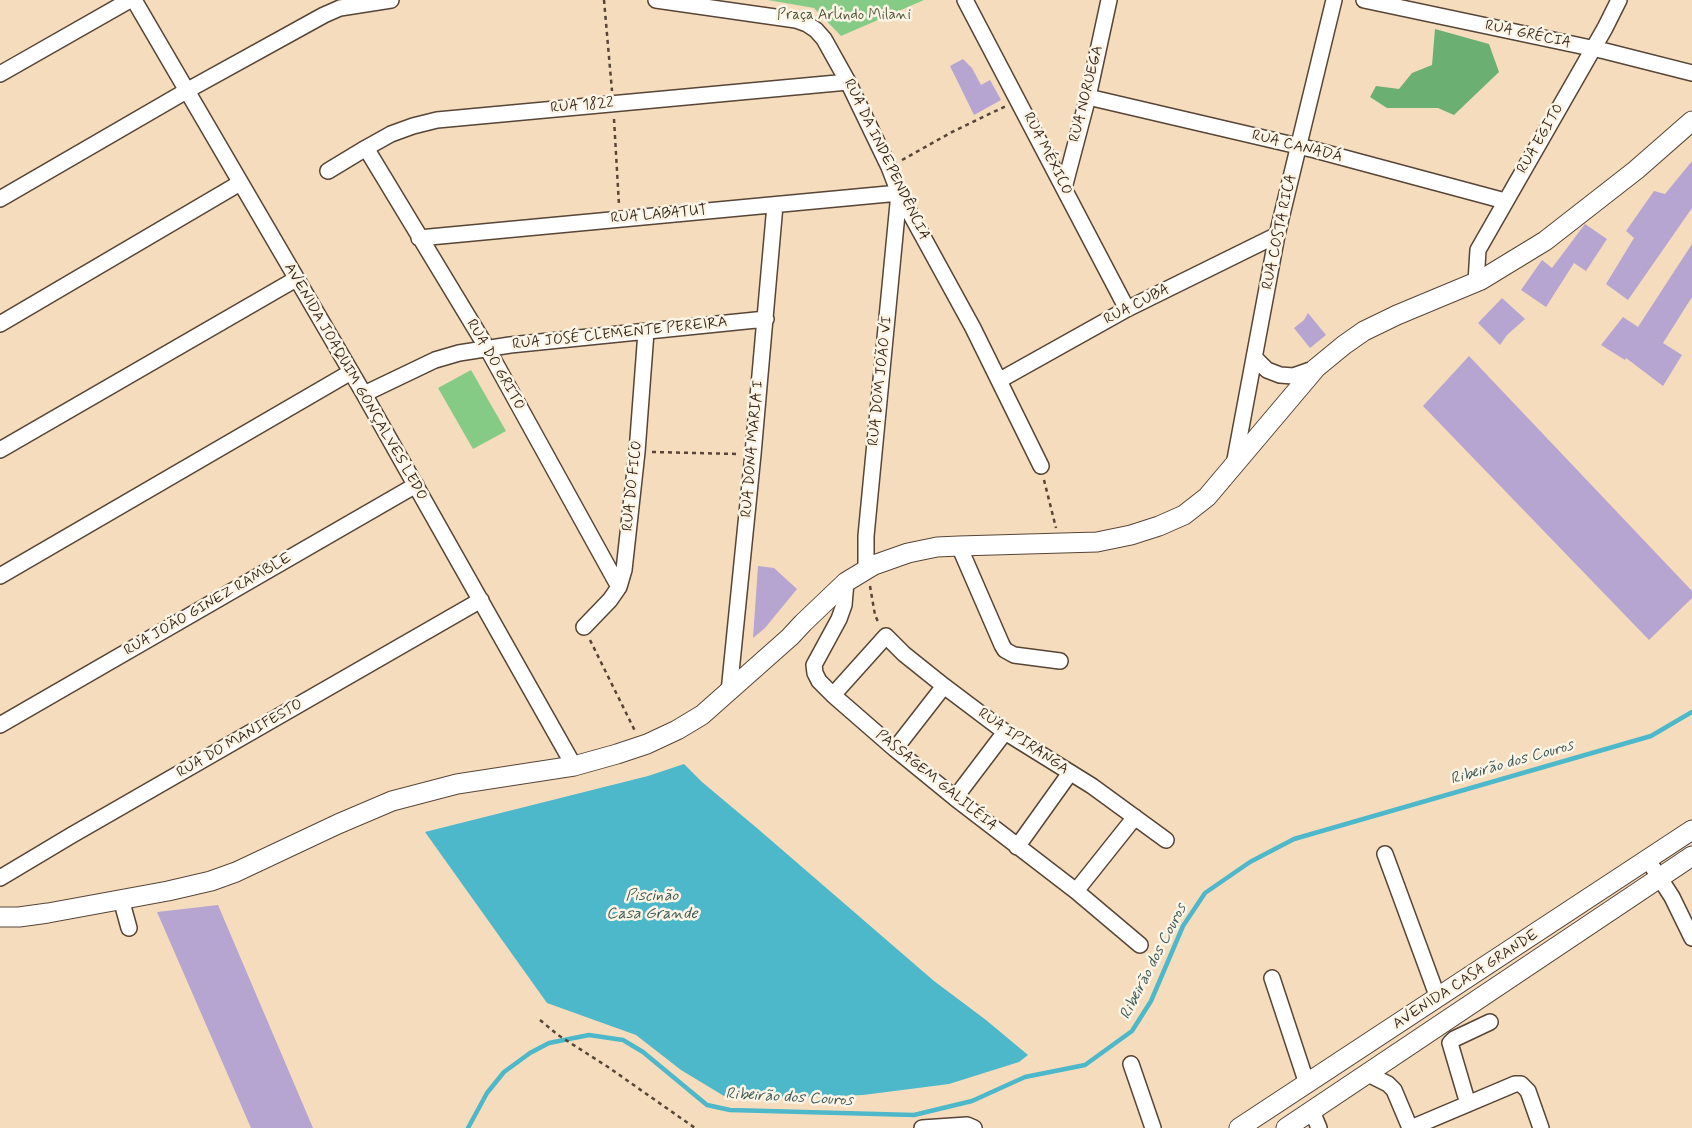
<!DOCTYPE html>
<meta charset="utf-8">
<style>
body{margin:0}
canvas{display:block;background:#f4dcbd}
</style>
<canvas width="1692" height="1128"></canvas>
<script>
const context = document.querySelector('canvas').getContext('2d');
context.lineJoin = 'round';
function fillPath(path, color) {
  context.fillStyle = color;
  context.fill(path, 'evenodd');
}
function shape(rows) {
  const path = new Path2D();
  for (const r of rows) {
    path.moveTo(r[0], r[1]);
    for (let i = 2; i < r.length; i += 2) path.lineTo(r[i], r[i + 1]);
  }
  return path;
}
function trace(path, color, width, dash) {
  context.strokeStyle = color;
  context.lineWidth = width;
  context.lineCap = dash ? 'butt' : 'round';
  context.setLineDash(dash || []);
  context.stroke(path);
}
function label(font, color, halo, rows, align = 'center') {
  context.font = font + ' Mynerve,sans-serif';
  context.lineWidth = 5;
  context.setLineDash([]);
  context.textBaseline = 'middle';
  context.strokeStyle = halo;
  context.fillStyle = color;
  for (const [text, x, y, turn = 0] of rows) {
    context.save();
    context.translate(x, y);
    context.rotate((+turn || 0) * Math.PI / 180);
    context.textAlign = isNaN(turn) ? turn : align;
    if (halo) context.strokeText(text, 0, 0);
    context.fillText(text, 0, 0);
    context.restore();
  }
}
fillPath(shape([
 [768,0,924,0,841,36,814,8],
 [471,370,506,431,473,449,438,388]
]), '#86cb85');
fillPath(shape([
 [1435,29,1489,44,1499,72,1454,115,1438,108,1387,108,1370,97,1376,86,1399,89,1412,73,1432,65]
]), '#6caf72');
fillPath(shape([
 [684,764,702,782,758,829,934,981,986,1020,1028,1055,1019,1062,949,1084,863,1095,789,1098,724,1096,681,1070,636,1035,547,1003,425,832,648,776]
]), '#4db8ca');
trace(shape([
 [468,1128,487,1093,504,1072,530,1053,549,1043,589,1035,623,1040,643,1052,707,1105,730,1110,914,1115,972,1101,1025,1077,1085,1065,1132,1031,1151,1001,1183,926,1205,893,1250,862,1294,839,1651,736,1692,712]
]), '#4db8ca', 4.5);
fillPath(shape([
 [963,59,972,68,981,85,990,80,1001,100,974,115,950,66],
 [1692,161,1692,208,1628,300,1606,284,1634,238,1626,231,1654,191,1665,194],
 [1585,224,1607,239,1586,271,1574,263,1546,307,1521,290,1542,260,1552,268],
 [1692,244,1692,297,1663,343,1682,355,1663,386,1626,358,1625,360,1601,345,1623,317,1638,327],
 [1502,298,1525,319,1507,335,1500,345,1478,323],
 [1308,313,1326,335,1310,348,1294,328,1304,320],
 [1469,356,1692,591,1692,598,1649,640,1423,406],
 [758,566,774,568,797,589,765,628,753,638],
 [218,905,313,1128,251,1128,157,912]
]), '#b6a5d1');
const minor = shape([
 [134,0,364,394,574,766],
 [656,0,796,20,807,24,816,30,824,39,848,82,889,167,899,193,973,328,1041,466],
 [965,0,1127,309],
 [1364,0,1605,51,1692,73],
 [0,74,130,0],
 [1088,97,1315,150,1505,201],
 [366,148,487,348,619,587],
 [328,171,366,148,391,134,413,126,437,120,848,82],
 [1064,188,1088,97,1109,0],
 [0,199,188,90,324,15,340,8,391,0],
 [419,238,899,193,866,536,866,569],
 [1476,282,1478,250,1605,28,1619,0],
 [0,324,240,183],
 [1255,358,1267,370,1280,375,1293,376,1316,368],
 [1000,380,1127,309,1277,235],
 [364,394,435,360,459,353,510,345,766,319],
 [0,450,296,279],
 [1234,465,1277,235,1334,0],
 [959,546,1002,645,1005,650,1014,655,1060,661],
 [0,576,351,372],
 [846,582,844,605,839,619,814,665,815,673,819,681,833,695,895,749,955,798,1076,891,1140,945],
 [584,627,610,600,619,587,624,570,637,452,646,332],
 [729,692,753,454,775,205],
 [833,695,886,636,904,654,944,686,1005,732,1092,786,1166,840],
 [0,725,416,485],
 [895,749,944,686],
 [955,798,1005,732],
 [1017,847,1070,773],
 [1385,854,1438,998],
 [1648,860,1672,897,1692,938],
 [0,878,72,835,481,600],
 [1076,891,1135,817],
 [121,899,129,928],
 [1272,978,1307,1084],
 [1131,1064,1153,1128],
 [1368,1074,1388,1084,1394,1090,1410,1128],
 [1468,1104,1450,1043,1454,1039,1490,1022],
 [1312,1111,1319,1128],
 [922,1128,967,1125,974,1128],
 [1411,1128,1515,1084,1521,1084,1528,1091,1541,1128]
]);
const major = shape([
 [0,917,19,917,48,913,168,891,211,881,236,872,338,824,392,801,457,784,574,766,617,754,647,744,677,730,702,715,790,637,803,623,846,582,874,565,908,553,937,547,959,546,1097,542,1131,535,1159,526,1184,515,1207,497,1316,368,1344,345,1364,331,1397,315,1481,280,1545,241,1636,170,1692,121],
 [1239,1128,1692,830],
 [1286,1128,1692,856]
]);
trace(minor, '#574536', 18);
trace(major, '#574536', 21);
trace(shape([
 [604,0,612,91],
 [614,119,619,205],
 [902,160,952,132,1006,106],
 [652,452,739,454],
 [1044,480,1056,528],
 [870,586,875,615,879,624],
 [590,640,635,731],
 [540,1020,558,1035,608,1067,695,1128]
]), '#574536', 2.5, [4, 4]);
trace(minor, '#fff', 15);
trace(major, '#fff', 19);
label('15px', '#525a3d', '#fcf5e5', [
 ["Praça Arlindo Milani",844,16]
]);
label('15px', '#3b2a1e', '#fcf5e5', [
 ["RUA GRÉCIA",1528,35,12],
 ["RUA NORUEGA",1087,94,-76],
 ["RUA 1822",582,106,-5],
 ["RUA EGITO",1541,139,-60],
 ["RUA CANADÁ",1297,147,14],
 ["RUA MÉXICO",1047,154,63],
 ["RUA DA INDEPENDÊNCIA",886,160,64],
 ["RUA LABATUT",659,215,-5],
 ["RUA COSTA RICA",1280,232,-78],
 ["RUA CUBA",1137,305,-27],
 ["RUA JOSÉ CLEMENTE PEREIRA",620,334,-6],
 ["RUA DO GRITO",495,365,60],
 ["RUA DOM JOÃO VI",881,381,-84],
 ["AVENIDA JOAQUIM GONÇALVES LEDO",355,382,60],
 ["RUA DONA MARIA I",753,449,-85],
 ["RUA DO FICO",633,486,-84],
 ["RUA JOÃO GINEZ RAMBLE",208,605,-30],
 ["RUA DO MANIFESTO",240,739,-30],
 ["RUA IPIRANGA",1023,742,34],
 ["PASSAGEM GALILÉIA",936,781,39],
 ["AVENIDA CASA GRANDE",1466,980,-33]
]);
label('italic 16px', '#415c5a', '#fcf5e5', [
 ["Ribeirão dos Couros",1512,763,-16],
 ["Piscinão",652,897],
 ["Casa Grande",652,915],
 ["Ribeirão dos Couros",1154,962,-63],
 ["Ribeirão dos Couros",789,1098,3]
]);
</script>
